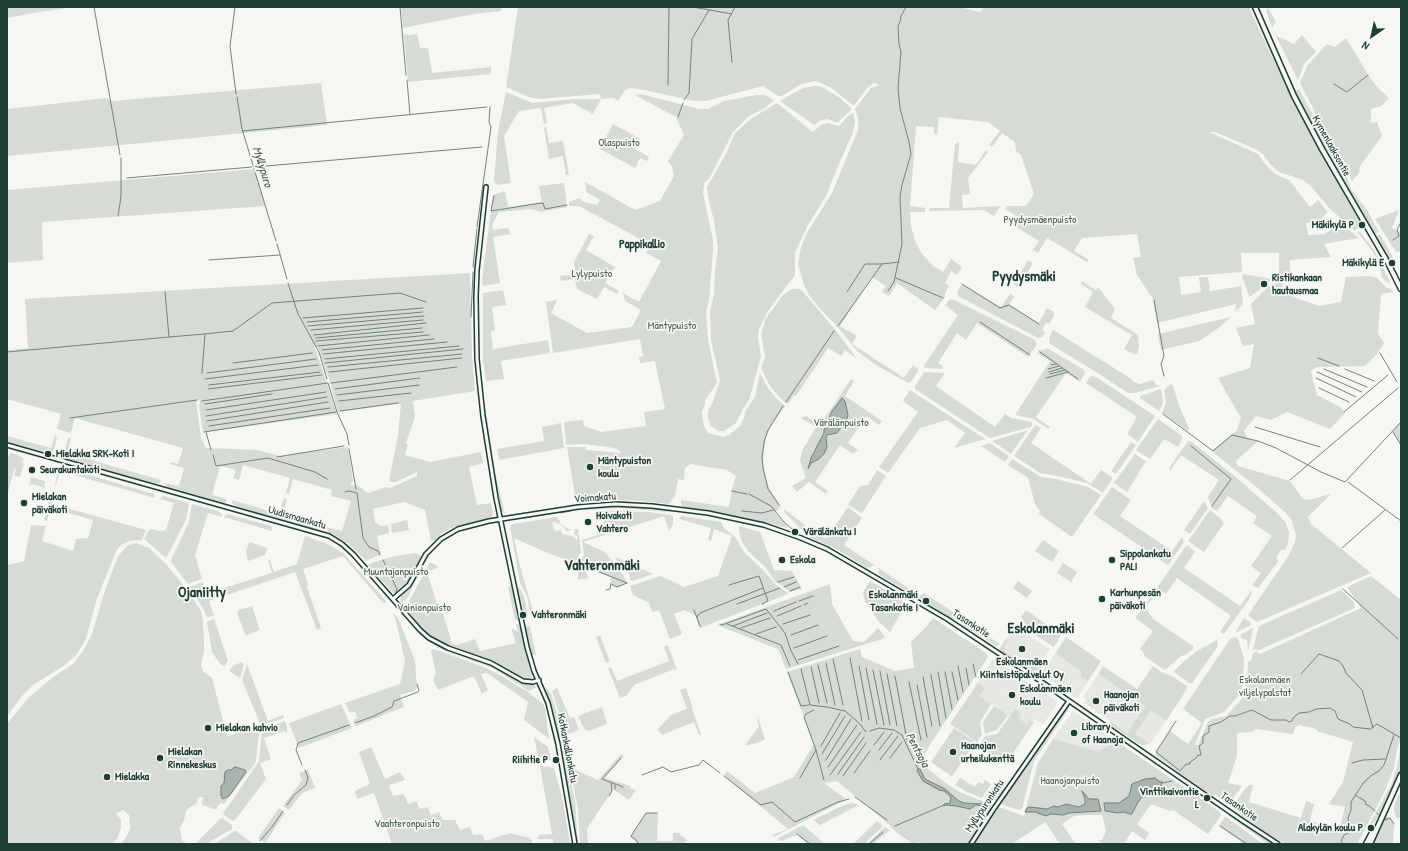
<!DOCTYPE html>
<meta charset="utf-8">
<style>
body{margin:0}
#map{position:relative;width:1408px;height:851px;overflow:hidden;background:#f6f6f2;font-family:"Patrick Hand",sans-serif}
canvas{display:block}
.frame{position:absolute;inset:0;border:8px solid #1f3d34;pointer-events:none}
.north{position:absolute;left:1352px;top:16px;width:40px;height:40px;-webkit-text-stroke:3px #f6f6f2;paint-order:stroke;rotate:214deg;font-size:11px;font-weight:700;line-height:16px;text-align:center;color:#1f3d34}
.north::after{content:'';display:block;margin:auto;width:14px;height:18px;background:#1f3d34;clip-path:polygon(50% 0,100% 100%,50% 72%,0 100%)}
</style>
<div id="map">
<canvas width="1408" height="851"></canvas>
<div class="frame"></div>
<div class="north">N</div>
</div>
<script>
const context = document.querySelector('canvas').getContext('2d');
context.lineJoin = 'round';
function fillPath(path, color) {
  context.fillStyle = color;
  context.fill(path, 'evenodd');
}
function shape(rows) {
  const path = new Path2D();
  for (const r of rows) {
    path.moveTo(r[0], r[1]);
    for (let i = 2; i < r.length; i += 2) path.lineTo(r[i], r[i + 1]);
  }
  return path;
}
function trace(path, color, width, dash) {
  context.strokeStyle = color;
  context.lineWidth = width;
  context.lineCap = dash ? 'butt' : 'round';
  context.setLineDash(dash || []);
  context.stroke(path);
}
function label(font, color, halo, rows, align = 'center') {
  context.font = font + ' "Patrick Hand",sans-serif';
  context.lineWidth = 3.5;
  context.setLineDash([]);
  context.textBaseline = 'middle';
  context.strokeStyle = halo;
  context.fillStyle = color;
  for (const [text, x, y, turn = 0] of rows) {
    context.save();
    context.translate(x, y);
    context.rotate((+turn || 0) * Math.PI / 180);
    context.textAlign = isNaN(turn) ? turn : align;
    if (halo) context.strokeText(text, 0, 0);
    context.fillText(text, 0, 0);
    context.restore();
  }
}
fillPath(shape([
 [1015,626,1050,649,1034,672,999,650],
 [1056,652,1059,656,1081,671,1081,677,1088,681,1077,698,1041,674],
 [993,659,1058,702,1043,725,1035,719,1028,729,972,691],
 [1098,674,1146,706,1127,733,1084,703,1086,699,1083,697],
 [1151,710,1166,721,1150,744,1135,734],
 [1073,711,1116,741,1099,753,1053,739]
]), '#e6e8e4');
fillPath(shape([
 [7,7,75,7,39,12,7,18],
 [401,7,502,7,501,11,474,14,403,28],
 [518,7,959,7,980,12,984,7,1249,7,1255,21,1293,100,1361,224,1356,230,1354,230,1330,209,1310,185,1303,180,1279,172,1270,164,1263,154,1258,150,1215,132,1209,132,1258,154,1265,164,1275,174,1289,180,1310,207,1318,200,1328,212,1317,222,1306,223,1308,235,1324,234,1342,224,1359,238,1324,244,1331,257,1290,260,1290,276,1279,277,1279,253,1241,253,1242,272,1179,277,1181,295,1201,292,1199,277,1208,277,1210,291,1241,286,1243,304,1235,312,1236,304,1157,323,1153,299,1137,275,1133,258,1141,257,1137,234,1082,238,1074,251,1089,260,1087,262,1047,238,1038,253,1033,250,1039,241,1015,226,1020,218,1005,209,1007,206,1026,206,1034,194,1021,155,1016,151,1015,142,1002,133,992,147,989,145,1000,131,988,122,939,117,937,134,934,134,934,127,916,126,910,206,925,208,925,212,910,212,911,226,915,241,922,254,932,265,943,272,951,259,962,267,957,275,951,271,945,283,949,286,945,294,945,297,935,310,897,283,889,296,882,292,886,286,872,277,840,326,857,336,852,344,904,378,913,365,918,369,918,371,911,382,908,383,876,365,857,351,836,325,820,309,809,295,804,285,798,264,801,247,808,231,832,193,858,130,858,118,855,109,871,88,880,85,874,83,867,88,854,106,830,87,816,81,801,84,782,96,778,96,763,86,706,101,694,101,644,90,630,88,625,90,618,101,613,98,601,99,593,114,573,103,544,108,547,123,544,124,541,108,519,111,504,136,511,183,498,185,495,183,494,179,498,131,506,92,532,103,574,99,601,99,600,94,539,99,529,97,506,87],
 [1268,8,1276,22,1272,28,1277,36,1294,44,1302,35,1316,52,1304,64,1298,80,1272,28,1266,11],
 [404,34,409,35,417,34,420,48,428,48,432,73,491,67,491,74,408,82],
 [1346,38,1369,76,1378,88,1389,98,1381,106,1371,109,1371,123,1377,122,1382,136,1360,166,1359,173,1352,181,1347,170,1330,142,1300,83,1307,66,1325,46,1327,44,1335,47],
 [321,83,327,125,7,156,7,109,106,98,112,101],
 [816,86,822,87,840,98,852,109,837,123,828,119,821,120,814,125,780,101,803,88],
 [1299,89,1347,177,1351,189,1367,210,1379,232,1375,234,1376,236,1380,234,1395,261,1391,262,1380,246,1334,166,1297,96,1295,91],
 [641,94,699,109,708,109,724,101,756,95,765,95,774,100,765,108,748,117,733,132,710,177,704,184,703,193,713,240,713,252,709,300,706,312,708,340,717,383,705,400,705,404,702,412,704,426,708,433,723,437,729,435,740,426,744,418,745,412,755,397,760,373,768,388,776,398,785,406,771,426,766,437,764,450,763,462,765,474,768,485,774,496,781,506,775,513,786,525,788,527,787,528,728,514,683,507,681,504,681,500,729,507,732,489,736,476,727,470,690,464,685,468,684,480,678,479,675,496,669,504,641,501,617,500,590,495,587,502,578,504,576,501,567,447,586,447,585,450,620,453,621,452,614,448,584,444,566,445,564,422,583,420,584,426,601,432,646,426,644,412,665,409,655,361,640,363,639,357,643,356,640,339,553,353,546,302,556,300,557,301,551,313,587,333,632,327,641,310,625,301,623,293,639,302,661,261,646,253,651,245,579,206,569,206,569,202,579,198,584,202,597,205,600,200,586,192,585,182,635,210,660,201,674,176,672,167,668,161,684,135,676,117,635,95],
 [777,103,813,132,821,125,828,123,839,126,848,116,853,113,855,123,852,135,838,166,826,196,808,225,795,252,795,275,768,311,759,329,758,337,761,357,749,400,743,409,736,423,724,431,718,431,711,426,708,418,708,411,713,402,720,380,711,340,710,312,714,294,715,271,718,248,714,221,708,196,707,187,727,152,735,133,752,118],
 [613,124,640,139,635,149,649,157,647,161,640,158,635,168,600,149],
 [546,127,549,143,563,141,569,175,566,175,563,156,549,159,544,128],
 [959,142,958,162,976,165,986,150,988,152,968,178,970,194,962,195,963,208,1000,206,994,216,984,210,929,211,930,208,949,208,955,144],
 [255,169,265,206,42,222,43,260,8,263,8,280,7,280,7,190],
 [564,183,567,207,541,212,531,209,499,212,492,225,493,230,509,228,510,234,493,237,500,283,483,286,482,280,493,195,505,191,508,207,542,202,539,186],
 [1399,210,1392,228,1401,232,1401,251,1396,252,1375,219],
 [1358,231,1361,233,1374,250,1391,284,1385,281,1382,277,1379,261,1373,252,1358,233],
 [589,234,594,236,586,250,615,267,605,283,619,291,617,294,604,287,597,299,577,289,575,279,561,281,560,276,576,274,574,262],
 [1028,260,1033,263,1018,287,1014,284],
 [470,273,472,355,475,391,413,401,415,417,406,443,408,444,405,455,430,462,481,452,483,463,469,467,477,505,491,503,493,514,492,517,454,527,443,532,436,540,432,541,431,541,425,510,404,502,373,509,375,522,381,526,388,525,389,533,377,536,381,554,366,561,349,544,328,532,327,527,342,531,351,501,331,496,332,490,293,479,289,494,286,493,290,478,243,465,239,480,233,478,236,470,220,466,212,495,227,499,225,503,167,488,165,487,165,483,179,486,184,468,170,464,171,462,178,464,183,448,75,418,71,433,57,429,61,414,7,399,7,350,28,348,25,299],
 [314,347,318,347,330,382,338,412,396,404,401,404,398,435,389,481,391,482,396,482,417,472,417,476,390,488,386,487,368,493,357,485,353,486,350,484,353,481,348,447,280,456,258,450,206,448,201,438,196,400,200,400,199,407,203,431,206,432,337,414,317,353],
 [1243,274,1266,278,1271,280,1251,296,1249,296,1242,276],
 [1370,276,1377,278,1386,287,1392,290,1393,292,1381,294,1378,333,1384,343,1377,354,1365,366,1318,367,1312,370,1311,372,1317,395,1340,407,1345,413,1330,429,1287,412,1271,420,1256,416,1244,431,1247,438,1258,441,1236,461,1238,466,1290,481,1303,499,1309,500,1331,494,1308,517,1311,524,1371,573,1257,622,1248,615,1289,555,1295,542,1296,535,1291,519,1286,513,1253,484,1215,454,1213,450,1237,430,1241,418,1218,378,1250,368,1254,344,1243,346,1236,328,1255,324,1251,304,1269,286,1273,284,1282,283,1285,294,1319,306,1341,302,1346,277],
 [1082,281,1096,290,1098,287,1115,309,1111,318,1138,335,1139,347,1137,354,1133,354,1124,349,1132,335,1085,307,1093,292,1081,284],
 [962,284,1001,307,1010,294,1014,296,1009,305,1039,323,1047,308,1054,312,1054,316,1049,324,1046,323,1042,330,1045,332,1042,337,1038,338,958,296,957,292],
 [792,289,800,289,804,293,837,332,857,359,845,350,841,356,828,348,796,396,794,395,788,404,781,399,770,386,761,368,765,357,761,333,766,318,772,310,783,295],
 [503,290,506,305,492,307,495,330,491,331,493,349,548,340,550,353,501,361,504,379,486,381,483,360,483,293],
 [952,299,1033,339,1037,344,1035,347,1028,357,977,323,966,340,957,333,938,363,943,367,942,369,927,368,923,367,958,315,945,305,949,300],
 [1231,317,1220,327,1199,341,1161,350,1158,334],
 [1053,330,1130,378,1134,382,1140,384,1153,380,1156,385,1159,385,1159,386,1135,393,1128,393,1093,370,1050,344,1049,338],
 [1047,348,1084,370,1085,373,1080,382,1066,373,1036,417,1050,427,1048,429,1034,419,1015,415,1050,361,1037,353,1039,350,1044,350],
 [924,372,945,373,936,386,995,427,1005,414,1011,418,1032,422,1032,425,1031,427,990,438,915,389,915,386],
 [1092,376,1096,377,1155,416,1138,442,1127,434,1137,417,1086,383,1090,377],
 [851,379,854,381,845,396,882,421,879,425,866,416,848,443,858,450,853,454,840,445,815,482,828,491,826,494,809,482,797,492,792,486,806,478,800,461,802,451,816,427,801,418,806,416,820,425],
 [1172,383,1180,408,1189,428,1188,431,1162,413,1166,403,1164,390],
 [1161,389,1163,401,1162,406,1159,411,1140,398,1140,396],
 [910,390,985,439,954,448,965,433,947,420,920,428,888,473,879,467,918,412,903,401,909,391],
 [486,417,487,417,495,472,505,514,502,511,494,477],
 [1158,419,1182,436,1182,439,1178,447,1164,439,1150,459,1136,450],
 [1401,421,1401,446,1392,431],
 [561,423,564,448,499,460,497,449,544,441,542,427],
 [1036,425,1041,428,1031,443,1091,484,1101,470,1112,477,1112,479,1103,493,1087,483,1062,477,1040,473,1014,456,1033,428],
 [1028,430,1011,454,992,441],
 [55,435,57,439,54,449,51,453,7,442,7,436,51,448],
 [68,438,71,438,67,453,161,480,160,483,156,484,65,458,64,454],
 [1188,441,1192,442,1238,479,1278,514,1286,523,1289,532,1288,544,1285,550,1281,550,1276,558,1278,562,1258,588,1252,585,1261,573,1251,566,1272,536,1253,523,1257,516,1228,496,1217,511,1212,508,1208,497,1219,480,1181,455,1170,471,1169,470,1170,467],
 [1131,442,1136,445,1116,474,1111,471],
 [990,443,1009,456,1005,462,981,446],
 [10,453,18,455,24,459,22,463,24,463,20,477,14,476,16,468,14,469,7,497,7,459],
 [1135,454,1146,461,1127,492,1114,483],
 [1012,459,1041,477,1056,479,1088,487,1101,495,1072,537,1039,514,1040,511,1035,504,1028,478,1008,465],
 [61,467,154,494,155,498,60,471,56,485,55,484,59,468],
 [877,470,886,476,862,513,848,505,860,486,868,485],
 [31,477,45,481,44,489,42,489,43,487,31,484,29,486],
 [1112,487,1131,500,1120,516,1172,551,1182,537,1184,542,1168,565,1093,514],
 [52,489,56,491,52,504,146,530,142,540,129,541,121,545,116,552,96,601,86,639,77,654,65,665,33,685,22,696,7,716,7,565,24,561,31,525,46,526,42,541,73,551,76,539,88,538,93,520,51,508,47,521,44,520],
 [163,496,189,503,186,520,166,558,144,539,149,530,152,529,160,531,166,530,174,503,160,499],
 [284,498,287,499,283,515,323,526,322,527,318,530,237,507,232,503,232,500,279,514],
 [1204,501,1208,508,1190,534,1184,530],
 [192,504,220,512,222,515,222,517,208,513,195,555,202,579,188,584,171,562,171,560,189,522],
 [618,506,649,508,670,511,669,512,623,508,579,510,594,508],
 [848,507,862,518,844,545,874,565,871,567,867,568,836,549,810,538,810,535,812,530,826,539],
 [784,509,805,525,802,530,784,512],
 [1210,510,1220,518,1224,523,1204,552,1188,541],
 [603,511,647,512,672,515,673,517,673,525,669,531,664,516,583,542,605,552,624,576,627,583,617,587,610,584,611,577,585,566,588,578,578,580,578,565,584,555,582,540,604,533],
 [227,514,271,526,272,528,272,531,224,517],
 [681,516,721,522,724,528,735,537,744,552,764,571,776,585,787,592,788,594,700,628,695,615,685,610,674,614,682,634,670,639,659,610,652,612,649,603,633,595,630,586,661,576,684,587,718,576,732,536,714,529,711,541,708,540,711,528,679,519],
 [556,517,560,521,559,523,568,529,573,529,567,531,561,525,554,521,552,524,555,531,561,530,562,534,572,536,577,540,578,537,574,534,575,529,578,529,581,552,575,563,543,551,514,538,521,570,534,614,530,615,527,596,520,583,510,527,513,524],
 [407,520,409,530,392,533,391,524],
 [739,526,760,532,774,570,792,571,802,589,791,592,775,581,765,567,748,551,742,542,739,531],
 [305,536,330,545,343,553,386,601,385,603,384,604,343,556,303,569,308,584,307,587,321,628,317,630,295,572,209,601,214,616,207,617,203,608,189,587,203,582,208,593,272,573,268,560,270,560,274,572,297,564],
 [1043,540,1059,551,1052,562,1035,551],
 [249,542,265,547,267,549,265,555,248,561,246,552],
 [136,543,149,548,166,564,185,587,201,611,203,622,204,640,204,651,201,665,203,671,212,678,224,725,228,736,257,727,259,733,256,762,224,804,220,803,216,809,213,809,206,806,202,805,203,797,197,797,198,799,196,804,190,807,186,811,184,820,180,828,182,841,184,841,186,844,121,844,127,836,130,828,129,815,123,810,116,814,121,819,121,829,117,839,111,844,7,844,7,724,28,698,52,678,73,664,83,651,92,634,105,590,118,556,127,546],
 [1186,546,1188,546,1195,552,1184,568,1240,606,1251,591,1252,592,1250,598,1224,634,1220,632,1231,616,1177,578,1166,594,1157,588],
 [416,553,422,557,408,582,396,594,393,593,368,565,374,562,395,556],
 [616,557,653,574,632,581,630,580,629,574,616,560],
 [426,559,408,597,402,603,400,600,401,597,413,582],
 [430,562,439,567,427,572,437,604,441,608,452,643,457,645,475,639,480,651,516,643,511,628,518,632,516,624,518,624,521,627,528,660,532,672,531,678,527,679,522,678,489,660,440,642,421,628,406,607],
 [1063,563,1077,572,1071,582,1057,573],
 [879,568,915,593,914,595,881,576,878,573],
 [1371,576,1401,600,1401,739,1397,749,1394,768,1384,793,1357,844,1285,844,1262,830,1234,810,1233,807,1245,789,1249,785,1253,785,1249,802,1301,818,1306,801,1314,804,1310,820,1327,828,1339,831,1345,807,1329,804,1343,782,1353,742,1317,731,1317,729,1299,725,1295,728,1293,734,1256,729,1251,732,1237,733,1237,756,1228,783,1242,786,1231,801,1229,802,1225,802,1216,795,1212,795,1184,776,1156,756,1156,752,1170,731,1188,744,1202,723,1183,709,1230,639,1235,637,1238,639,1244,658,1243,683,1240,694,1224,712,1205,719,1195,745,1198,745,1208,722,1211,719,1226,716,1241,700,1247,683,1248,664,1249,661,1251,661,1253,653,1257,651,1260,654,1361,608,1347,587],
 [870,581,897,596,906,604,890,632,879,622,865,601,863,592],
 [1018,581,1032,591,1027,598,1013,588],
 [830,584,832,604,853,641,864,642,878,628,885,637,882,639,786,669,778,649,717,625],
 [511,585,518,617,518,620,515,620,508,587],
 [517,587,519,587,524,596,528,617,524,617,522,614],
 [1341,590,1354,602,1355,608,1259,650,1253,649,1259,626],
 [1155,592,1156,595,1145,607,1153,619,1193,646,1193,649,1185,655,1181,656,1165,670,1144,656,1144,653,1140,649,1153,631,1135,618],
 [924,593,953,612,961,612,956,619,952,619,917,598],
 [252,606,260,630,247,635,245,634,237,613,239,610],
 [1026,610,1061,635,1054,647,1032,633,1027,627,1021,617],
 [394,613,399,620,415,661,417,688,414,691,400,695,404,707,356,726,353,720,360,717,357,718,355,711,350,713,345,703,400,684,405,661],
 [964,617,966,622,1000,644,996,646,961,624,961,622],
 [933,618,986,653,988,657,931,743,922,759,922,762,929,770,950,786,962,793,992,805,968,844,926,844,918,842,916,844,913,844,896,832,886,822,837,781,824,783,846,799,845,800,774,837,772,835,788,829,724,776,727,771,755,793,794,777,814,744,787,672,860,649,862,657,895,671,914,668,911,642,926,627],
 [1244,618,1250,622,1251,625,1235,633],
 [214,619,228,661,224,666,220,664,212,652,207,622],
 [406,619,427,639,439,646,493,666,521,682,534,685,537,687,529,691,493,668,438,648,421,636],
 [530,626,536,655,534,655,531,654,525,627],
 [1253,628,1253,629,1248,651,1247,640,1242,639,1240,635],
 [600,635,610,662,606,663,596,637],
 [1066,637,1101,661,1088,681,1081,677,1081,671,1059,656,1056,652],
 [1006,639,1007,640,1004,648,1005,652,1018,661,1022,661,1025,659,1038,668,1041,663,1043,664,1039,670,1033,672,999,650],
 [1217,640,1218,646,1192,683,1189,683,1175,673,1174,671,1183,662,1197,651],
 [668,645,677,670,674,669,634,685,626,696,620,698,608,668,611,667,617,681,669,661,664,647],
 [434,649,483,667,500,675,528,692,543,704,545,708,549,739,524,720,528,702,487,673,481,674,488,690,482,694,474,676,438,690,433,680,436,673,431,650],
 [242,662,244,665,240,678,229,671,233,666],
 [247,664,268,721,283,715,284,718,261,726,242,680],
 [1103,666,1137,689,1153,666,1163,673,1170,675,1187,686,1187,689,1166,721,1151,710,1135,734,1150,744,1141,745,1109,724,1109,722,1111,722,1127,733,1145,706,1098,674],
 [978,683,985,688,979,696,991,704,981,720,980,723,982,735,977,742,950,724],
 [545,686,551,694,559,719,562,737,559,736,557,732],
 [557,688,570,718,574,717,579,730,563,736,561,719,552,691],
 [686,688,692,705,692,709,701,734,699,735,694,722,662,735,658,729,671,715,687,709,680,690],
 [341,704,352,728,299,748,289,723],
 [994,706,1008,715,997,730,985,734,983,724,984,720],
 [602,707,607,724,589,731,585,730,578,716],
 [1067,707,1069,709,1034,761,1022,809,1019,810,1000,804],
 [1015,709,1021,713,1018,718,1027,724,1030,720,1034,722,1005,765,979,746,985,736,997,734],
 [758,718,765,739,762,741,746,746,746,744,759,726,757,719],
 [285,721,287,726,287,733,284,731,264,738,271,759,260,763,266,779,235,820,232,821,224,815,223,813,234,798,259,761,262,729],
 [954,728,974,741,974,744,953,775,951,776,931,762],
 [534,737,548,747,551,760,545,761,538,757],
 [1053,739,1099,752,1116,741,1220,812,1221,815,1208,834,1173,810,1170,811,1151,804,1137,824,1149,833,1145,840,1132,831,1124,844,1102,844,1102,843,1097,840,1102,840,1106,831,1102,815,1086,815,1074,816,1062,824,1076,844,1060,844,1045,822,1012,844,974,844,999,807,1024,816,1038,763],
 [1401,745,1401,769,1383,809,1371,827,1369,825,1391,785,1397,767],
 [371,747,385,779,400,772,405,780,389,785,393,796,404,794,408,804,416,801,420,809,428,807,431,815,439,812,443,820,455,820,460,830,470,827,473,835,482,834,485,841,510,833,530,838,532,841,531,844,513,844,509,843,504,844,392,844,374,793,357,799,355,791,370,784,359,752],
 [570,747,574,769,598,780,621,754,624,756,605,778,630,786,631,789,636,790,629,800,613,789,587,829,588,844,580,844,578,810,567,751],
 [564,749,575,801,578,844,577,844,565,774,561,750],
 [540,766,554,768,563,801,570,844,553,844,553,839,537,839,539,835,552,834],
 [308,770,315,788,302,793,289,810,283,806,302,780,299,773],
 [960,778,975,787,979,782,983,784,985,780,991,784,982,798,965,791,955,785],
 [993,786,1000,786,1004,790,995,801,985,798],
 [1401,791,1401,818,1396,818,1394,810,1395,802],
 [852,803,859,805,820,825,813,820,844,805],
 [279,808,285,813,265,843,258,838],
 [646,813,658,813,657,841,673,841,673,833,680,833,680,835,687,840,684,844,637,844,637,842,630,837],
 [1228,815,1230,815,1274,844,1268,844],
 [1225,817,1226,817,1263,844,1244,844,1219,826],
 [1386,817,1390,817,1394,824,1393,844,1373,844],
 [222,818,232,825,232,829,206,844,195,844,219,820],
 [877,821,883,826,864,844,853,844],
 [803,825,825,844,808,844,797,835,781,841,777,839],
 [885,827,890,830,873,844,867,844],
 [234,831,236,831,252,843,252,844,215,844]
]), '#d6dbd6');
const water = shape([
 [842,398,845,401,848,415,847,419,837,433,827,435,826,438,827,447,824,454,819,459,811,463,808,469,811,458,824,433,824,430,832,411,842,398],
 [235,767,245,770,246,771,245,773,232,792,229,796,223,799,221,796,221,786,224,783,225,772,227,770,231,770,235,767],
 [918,769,920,769,925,779,945,789,959,801,964,803,983,804,990,807,976,805,970,809,956,806,946,805,943,806,944,804,950,803,951,797,944,791,939,790,923,781,917,771,918,769],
 [1155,778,1160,782,1163,782,1161,784,1161,789,1157,793,1142,797,1138,802,1132,814,1129,814,1124,812,1117,813,1105,811,1104,803,1119,803,1129,796,1132,784,1145,779,1155,778],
 [1082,791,1089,799,1098,799,1101,811,1069,813,1063,815,1051,814,1046,816,1035,812,1025,812,1027,808,1030,807,1047,809,1054,806,1058,807,1066,804,1079,807,1085,804,1085,799,1082,791]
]);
fillPath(water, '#aab3ae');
trace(water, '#72847d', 1);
trace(shape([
 [94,7,120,155],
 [235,7,230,46,236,94],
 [400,7,406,75],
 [693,7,732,14],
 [732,62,728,20,735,7],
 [407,80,410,115],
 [1334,84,1347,92,1368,75],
 [668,85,669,7],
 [237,97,242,129,276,241],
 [684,100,689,93,692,39,709,10],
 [678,117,683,103],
 [243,131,487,107],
 [255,167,482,147],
 [127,178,252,167],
 [494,196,491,211,541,203,543,203,545,209,567,205],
 [118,216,121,197,121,158],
 [477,227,491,127,489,122,490,107],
 [1393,240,1399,236,1397,230,1401,222],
 [277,244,287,279],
 [209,260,280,255],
 [473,267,477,229],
 [896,278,943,298],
 [288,283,298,314,319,352,327,379],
 [962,284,1000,308,1009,305,1039,324],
 [888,291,894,282,902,244,900,197,902,185,911,154,909,142,900,108,898,88,901,52,899,44,898,26,900,22,901,16,906,7],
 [165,292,169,337,205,334],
 [847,292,865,264,882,264,899,262],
 [1154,300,1164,356,1161,364,1164,376],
 [471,317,473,272],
 [303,318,423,308],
 [307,322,423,312],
 [980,322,1030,355],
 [308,326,424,316],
 [838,326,882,264],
 [311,330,423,320],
 [314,335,426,323],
 [316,338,422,328],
 [316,341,423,332],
 [318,346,429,335],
 [322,350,434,339],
 [7,352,169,337],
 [1040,352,1078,379],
 [1380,353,1397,382],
 [323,354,447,342],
 [1318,358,1339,366],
 [325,359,459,346],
 [233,363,312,353],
 [325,363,463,349],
 [1051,365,1056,364],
 [328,367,462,354],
 [1048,369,1059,366],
 [1324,369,1367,387],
 [1345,369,1374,381],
 [329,372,462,358],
 [1049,372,1062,368],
 [1317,372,1362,392],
 [202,373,205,334,233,331,272,303,400,293,426,302],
 [207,373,316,359],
 [1050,374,1065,370],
 [1046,378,1068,372],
 [1316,378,1356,397],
 [205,379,318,365],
 [331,383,457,367],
 [209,385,320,372],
 [1400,386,1401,385],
 [1319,388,1349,402],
 [208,389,322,375],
 [335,389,420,378],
 [337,395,419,385],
 [202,401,328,383,337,412,347,434,349,445],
 [339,401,411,393],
 [786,402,834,331],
 [205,404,272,394],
 [206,410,326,392],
 [340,411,398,403],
 [1344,412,1388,375],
 [1163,414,1213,451,1232,435,1258,441,1276,448,1321,472,1345,482,1401,422],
 [206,416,327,397],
 [70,418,197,400],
 [207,421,328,402],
 [209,426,330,408],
 [1255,427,1320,447],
 [204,432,336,412],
 [206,432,211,450],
 [1393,432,1401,445],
 [1191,446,1231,479,1212,506],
 [349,449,356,489],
 [213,455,216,466,268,458,315,472,327,479],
 [277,457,344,446],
 [1290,480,1398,388],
 [1348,482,1401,521],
 [732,491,747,494],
 [345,492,349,491,357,493,363,538,369,547,378,551,380,555],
 [749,494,771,506,783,521,793,530],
 [779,505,768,489,763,468,762,457,764,442,768,430,783,406],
 [742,511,762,513,773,510],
 [560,513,571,511],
 [524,518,555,513],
 [1342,548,1385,510],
 [383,560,397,589,396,592],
 [579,564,627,583],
 [778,582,794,577],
 [729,585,759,576,768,601,762,604,763,605],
 [784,587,796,582],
 [1343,589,1398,639],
 [606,590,610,589,611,584,617,587,627,583],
 [790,591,800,587],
 [799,601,813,596],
 [737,604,780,588],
 [804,605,808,603],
 [694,610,700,626],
 [774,611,796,602],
 [777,616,801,606],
 [697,617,700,613,763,588],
 [720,624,722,625,766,609,785,633,791,651,798,664],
 [727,624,781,645,790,666],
 [783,624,810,615],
 [733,626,767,613],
 [741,628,770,618],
 [756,634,776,627],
 [791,635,818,625],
 [794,648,827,636],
 [850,658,862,721],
 [833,659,843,705],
 [798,660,839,646],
 [826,663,835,705],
 [973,664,976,677],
 [818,665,827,703],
 [859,666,869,720],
 [958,666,963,692],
 [811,667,819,703],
 [866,668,877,724],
 [966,668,969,685],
 [801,669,810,705,827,707,845,711,859,723,866,732],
 [873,670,884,725],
 [880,671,890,725],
 [788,672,801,706,809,705],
 [938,672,946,718],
 [945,672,952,709],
 [952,672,958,700],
 [887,674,897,726],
 [1301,674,1319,654,1339,661,1343,666,1346,673,1362,690,1373,728],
 [931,675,940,726],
 [895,676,907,740],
 [923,677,932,726],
 [909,682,921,740],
 [917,685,927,737],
 [814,710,806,714,804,717,816,750,824,780],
 [1176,721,1156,752,1179,770],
 [355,723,374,716,392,707,394,701,418,692,419,690,417,684],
 [870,731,879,728,894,730,902,735,918,769],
 [874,745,884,732],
 [821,746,840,713],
 [879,750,892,733],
 [822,754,845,716],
 [890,758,902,742],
 [826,760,851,719],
 [880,760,898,736],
 [1352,763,1363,760,1385,759],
 [302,765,296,750,298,743,349,725],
 [828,767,857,725],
 [1180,771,1186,764,1190,764,1189,763,1197,757,1198,755,1201,755,1199,746,1203,743,1203,736,1209,732,1209,726,1221,722,1230,716,1235,716,1252,710,1271,720,1286,720,1289,722,1292,721,1293,718,1299,713,1309,712,1316,709,1330,708,1335,711,1338,719,1350,724,1353,727,1370,729,1377,724,1401,738],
 [854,773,870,751],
 [838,774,864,737],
 [642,775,663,767,671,772,699,765,703,760,720,773],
 [830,775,861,732],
 [724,776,761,805,772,802,795,822,838,802,849,799],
 [843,776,866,743],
 [800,778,816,750],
 [1163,783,1172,781],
 [616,784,623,787],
 [615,789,615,784,602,779,621,758],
 [1355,795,1365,801,1366,805,1368,805,1375,811],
 [609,796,612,791,611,783],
 [855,797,887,820],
 [287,805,294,795,306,785,308,778,305,770],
 [1377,813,1379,815],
 [1385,820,1390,818,1394,824],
 [895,826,942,806],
 [1220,826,1247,844],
 [797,834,810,844],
 [260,841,272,827,283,811],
 [638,844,637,841,631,836,646,813,657,813],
 [869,844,883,832],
 [1343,844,1341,841,1344,835,1350,832,1348,818,1351,810,1351,802,1364,782,1372,775,1379,771,1384,765,1394,735]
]), '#72847d', 1);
const minor = shape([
 [486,187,477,270,476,297,477,359,483,416,496,498,527,647,534,671,548,703,558,744,575,844],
 [7,445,329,536,342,544,353,554,420,630,429,638,448,648,491,663,523,681,533,682,539,680],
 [393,599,409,585,426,554,441,539,458,529,489,521,578,507,615,504,652,506,708,513,764,525,801,538,827,549,947,619,1036,678,1243,821,1278,844],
 [971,844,993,810,1069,701]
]);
const major = shape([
 [1255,7,1294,96,1322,149,1388,263,1401,289],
 [1366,844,1374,829],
 [1370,844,1401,775]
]);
trace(minor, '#1f3d34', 6);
trace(major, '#1f3d34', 7);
trace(minor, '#f6f6f2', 3);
trace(major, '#f6f6f2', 4);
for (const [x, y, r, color] of [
 [1362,225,4,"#1f3d34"],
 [1392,263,4,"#1f3d34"],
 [1264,284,4,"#1f3d34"],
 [48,454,4,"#1f3d34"],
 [590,467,4,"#1f3d34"],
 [32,470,4,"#1f3d34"],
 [24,503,4,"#1f3d34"],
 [588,522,4,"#1f3d34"],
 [795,532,4,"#1f3d34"],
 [782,560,4,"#1f3d34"],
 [1112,560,4,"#1f3d34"],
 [1102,599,4,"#1f3d34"],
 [926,601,4,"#1f3d34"],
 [523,615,4,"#1f3d34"],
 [1022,649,4,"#1f3d34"],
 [1012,695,4,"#1f3d34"],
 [1096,701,4,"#1f3d34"],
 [208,728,4,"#1f3d34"],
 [1074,733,4,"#1f3d34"],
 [953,752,4,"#1f3d34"],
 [160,758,4,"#1f3d34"],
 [556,760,4,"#1f3d34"],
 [107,777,4,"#1f3d34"],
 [1207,798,4,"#1f3d34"],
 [1371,828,4,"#1f3d34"]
]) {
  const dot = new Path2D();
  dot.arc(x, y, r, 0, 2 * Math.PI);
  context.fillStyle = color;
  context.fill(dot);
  trace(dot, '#f6f6f2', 1.5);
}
label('11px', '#445d54', '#f6f6f2', [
 ["Olaspuisto",619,143],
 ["Pyydysmäenpuisto",1040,220],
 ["Lylypuisto",592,274],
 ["Mäntypuisto",672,326],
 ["Värälänpuisto",841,423],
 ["Muuntajanpuisto",396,572],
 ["Vainionpuisto",424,608],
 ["Eskolanmäen",1265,680],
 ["viljelypalstat",1265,693],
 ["Haanojanpuisto",1070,781],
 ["Vaahteronpuisto",407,824]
]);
label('11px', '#1f3d34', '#f6f6f2', [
 ["Kymenlaaksontie",1331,146,61],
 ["Voimakatu",595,498,-4],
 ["Uudismaankatu",297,518,16],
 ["Tasankotie",971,624,33],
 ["Kotkankallionkatu",567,748,79],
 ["Myllypuronkatu",985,806,-56],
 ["Tasankotie",1239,807,35]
]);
label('bold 11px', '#1f3d34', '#f6f6f2', [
 ["Mäkikylä P",1354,225,"right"],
 ["Mäkikylä E",1384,263,"right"],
 ["Ristikankaan",1272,278],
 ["hautausmaa",1272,291],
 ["Mielakka SRK-Koti I",56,454],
 ["Mäntypuiston",598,461],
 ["koulu",598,474],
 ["Seurakuntakoti",40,470],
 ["Mielakan",32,497],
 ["päiväkoti",32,510],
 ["Hoivakoti",596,516],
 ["Vahtero",596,529],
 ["Värälänkatu I",803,532],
 ["Sippolankatu",1120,554],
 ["PALI",1120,567],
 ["Eskola",790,560],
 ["Karhunpesän",1110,593],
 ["päiväkoti",1110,606],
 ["Eskolanmäki",918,595,"right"],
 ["Tasankotie I",918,608,"right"],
 ["Vahteronmäki",531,615],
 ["Eskolanmäen",1022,662,"center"],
 ["Kiinteistöpalvelut Oy",1022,675,"center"],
 ["Eskolanmäen",1020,689],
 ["koulu",1020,702],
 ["Haanojan",1104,695],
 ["päiväkoti",1104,708],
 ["Library",1082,727],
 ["of Haanoja",1082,740],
 ["Mielakan kahvio",216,728],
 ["Haanojan",961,746],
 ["urheilukenttä",961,759],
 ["Mielakan",168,752],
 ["Rinnekeskus",168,765],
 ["Riihitie P",548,760,"right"],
 ["Mielakka",115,777],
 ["Vinttikaivontie",1199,792,"right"],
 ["L",1199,805,"right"],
 ["Alakylän koulu P",1363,828,"right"]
], 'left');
label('italic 12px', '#425a52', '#f6f6f2', [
 ["Myllypuro",262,167,73],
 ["Pentsoja",917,750,62]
]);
label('bold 12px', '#1f3d34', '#f6f6f2', [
 ["Pappikallio",642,245]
]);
label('bold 15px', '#1f3d34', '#f6f6f2', [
 ["Pyydysmäki",1024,277],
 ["Vahteronmäki",602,566],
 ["Ojaniitty",202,593],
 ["Eskolanmäki",1041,629]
]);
</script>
